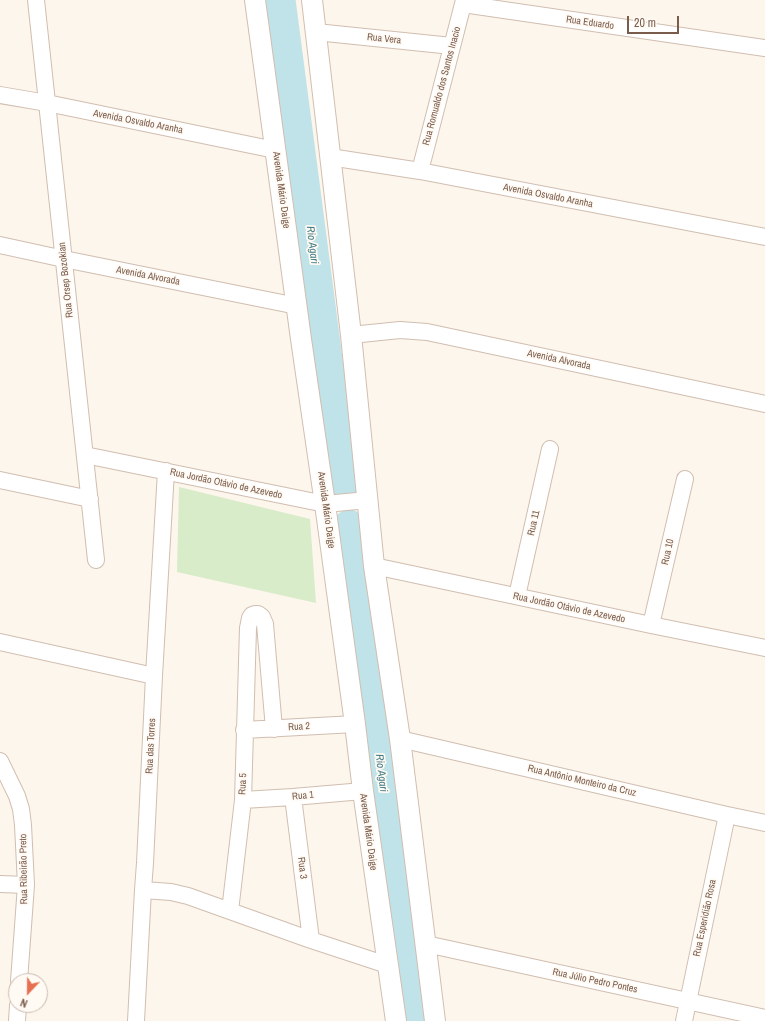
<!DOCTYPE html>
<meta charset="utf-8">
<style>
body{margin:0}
#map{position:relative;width:765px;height:1021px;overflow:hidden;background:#fdf6ec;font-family:"Archivo Narrow",sans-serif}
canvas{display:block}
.north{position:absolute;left:8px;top:973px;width:40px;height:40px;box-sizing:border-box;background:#fffaf3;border:1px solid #cabbb1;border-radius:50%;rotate:202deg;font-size:11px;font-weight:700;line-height:16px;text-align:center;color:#7a5c4d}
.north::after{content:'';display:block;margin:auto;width:14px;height:18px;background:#e76f51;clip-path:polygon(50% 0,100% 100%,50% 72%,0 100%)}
.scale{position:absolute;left:627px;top:16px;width:52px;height:18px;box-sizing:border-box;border:2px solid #7a5c4d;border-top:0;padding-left:5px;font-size:12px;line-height:14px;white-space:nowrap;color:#7a5c4d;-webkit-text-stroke:3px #fffaf3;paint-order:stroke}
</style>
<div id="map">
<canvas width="765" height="1021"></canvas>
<div class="north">N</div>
<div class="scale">20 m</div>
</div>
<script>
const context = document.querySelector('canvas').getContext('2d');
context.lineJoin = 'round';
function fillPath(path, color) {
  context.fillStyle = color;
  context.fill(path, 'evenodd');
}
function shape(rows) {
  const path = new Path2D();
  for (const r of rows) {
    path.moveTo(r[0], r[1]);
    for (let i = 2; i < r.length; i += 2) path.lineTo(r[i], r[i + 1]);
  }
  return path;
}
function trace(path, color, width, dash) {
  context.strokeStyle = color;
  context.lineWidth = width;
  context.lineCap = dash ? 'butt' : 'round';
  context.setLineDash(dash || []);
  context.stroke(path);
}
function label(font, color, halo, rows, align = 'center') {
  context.font = font + ' "Archivo Narrow",sans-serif';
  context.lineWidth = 3.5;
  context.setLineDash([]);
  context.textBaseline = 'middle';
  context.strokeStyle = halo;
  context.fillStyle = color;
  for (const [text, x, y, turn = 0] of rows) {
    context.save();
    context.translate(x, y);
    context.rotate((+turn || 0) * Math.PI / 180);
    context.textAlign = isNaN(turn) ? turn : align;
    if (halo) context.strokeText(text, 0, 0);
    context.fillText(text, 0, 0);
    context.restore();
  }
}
fillPath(shape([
 [179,487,310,519,316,603,177,572]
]), '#d8ecc9');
trace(shape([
 [280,0,344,489],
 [349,525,413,1021]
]), '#bfe3e8', 31);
const minor = shape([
 [36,0,96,560],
 [463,4,765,48],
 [316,32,452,46],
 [0,95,47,103,275,150],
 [330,157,420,171,765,237],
 [420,171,464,0],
 [0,245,64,259,297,306],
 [351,335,400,330,427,332,765,404],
 [85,455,325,504,368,500],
 [0,480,90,499],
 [374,566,651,625,765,648],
 [517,596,550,449],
 [651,625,685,479],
 [0,642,154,676],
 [244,730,355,724],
 [400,739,727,815,765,823],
 [0,761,17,796,21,809,23,825,26,885,19,981],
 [293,797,311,940],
 [243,800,293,797,363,791],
 [0,884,26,885],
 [143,890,171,892,188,896,311,940,387,965],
 [230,911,243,800,248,628,250,618,252,615,255,614,258,614,262,617,265,624,274,729],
 [426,944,765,1018],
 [17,1021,18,1005],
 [136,1021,143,890,145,863,154,676,166,471],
 [684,1021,727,815]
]);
const tertiary = shape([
 [255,0,301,339,325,504,355,724,363,791,396,1021],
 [312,0,351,335,374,566,400,739,435,1021]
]);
trace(minor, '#d1beb0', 18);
trace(tertiary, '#d1beb0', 22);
trace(minor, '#fff', 16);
trace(tertiary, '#fff', 20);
label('10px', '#7a5c4d', '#fffaf3', [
 ["Rua Eduardo",590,23,8],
 ["Rua Vera",384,39,6],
 ["Rua Romualdo dos Santos Inacio",442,86,-75],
 ["Avenida Osvaldo Aranha",138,122,11],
 ["Avenida Mário Daige",281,190,82],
 ["Avenida Osvaldo Aranha",548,196,11],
 ["Avenida Alvorada",148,276,11],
 ["Rua Orsep Bozokian",66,280,-96],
 ["Avenida Alvorada",559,360,12],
 ["Rua Jordão Otávio de Azevedo",226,484,12],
 ["Avenida Mário Daige",326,510,82],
 ["Rua 11",534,523,-77],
 ["Rua 10",668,552,-77],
 ["Rua Jordão Otávio de Azevedo",569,608,12],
 ["Rua 2",299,727,-3],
 ["Rua das Torres",151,746,-87],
 ["Rua Antônio Monteiro da Cruz",582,781,13],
 ["Rua 5",243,784,-88],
 ["Rua 1",303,796,-5],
 ["Avenida Mário Daige",368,832,82],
 ["Rua 3",302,868,83],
 ["Rua Ribeirão Preto",24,869,-91],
 ["Rua Esperidião Rosa",705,918,-78],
 ["Rua Júlio Pedro Pontes",595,981,12]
]);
label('italic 11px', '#437c86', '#fffaf3', [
 ["Rio Agari",312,245,83],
 ["Rio Agari",381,773,83]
]);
</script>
